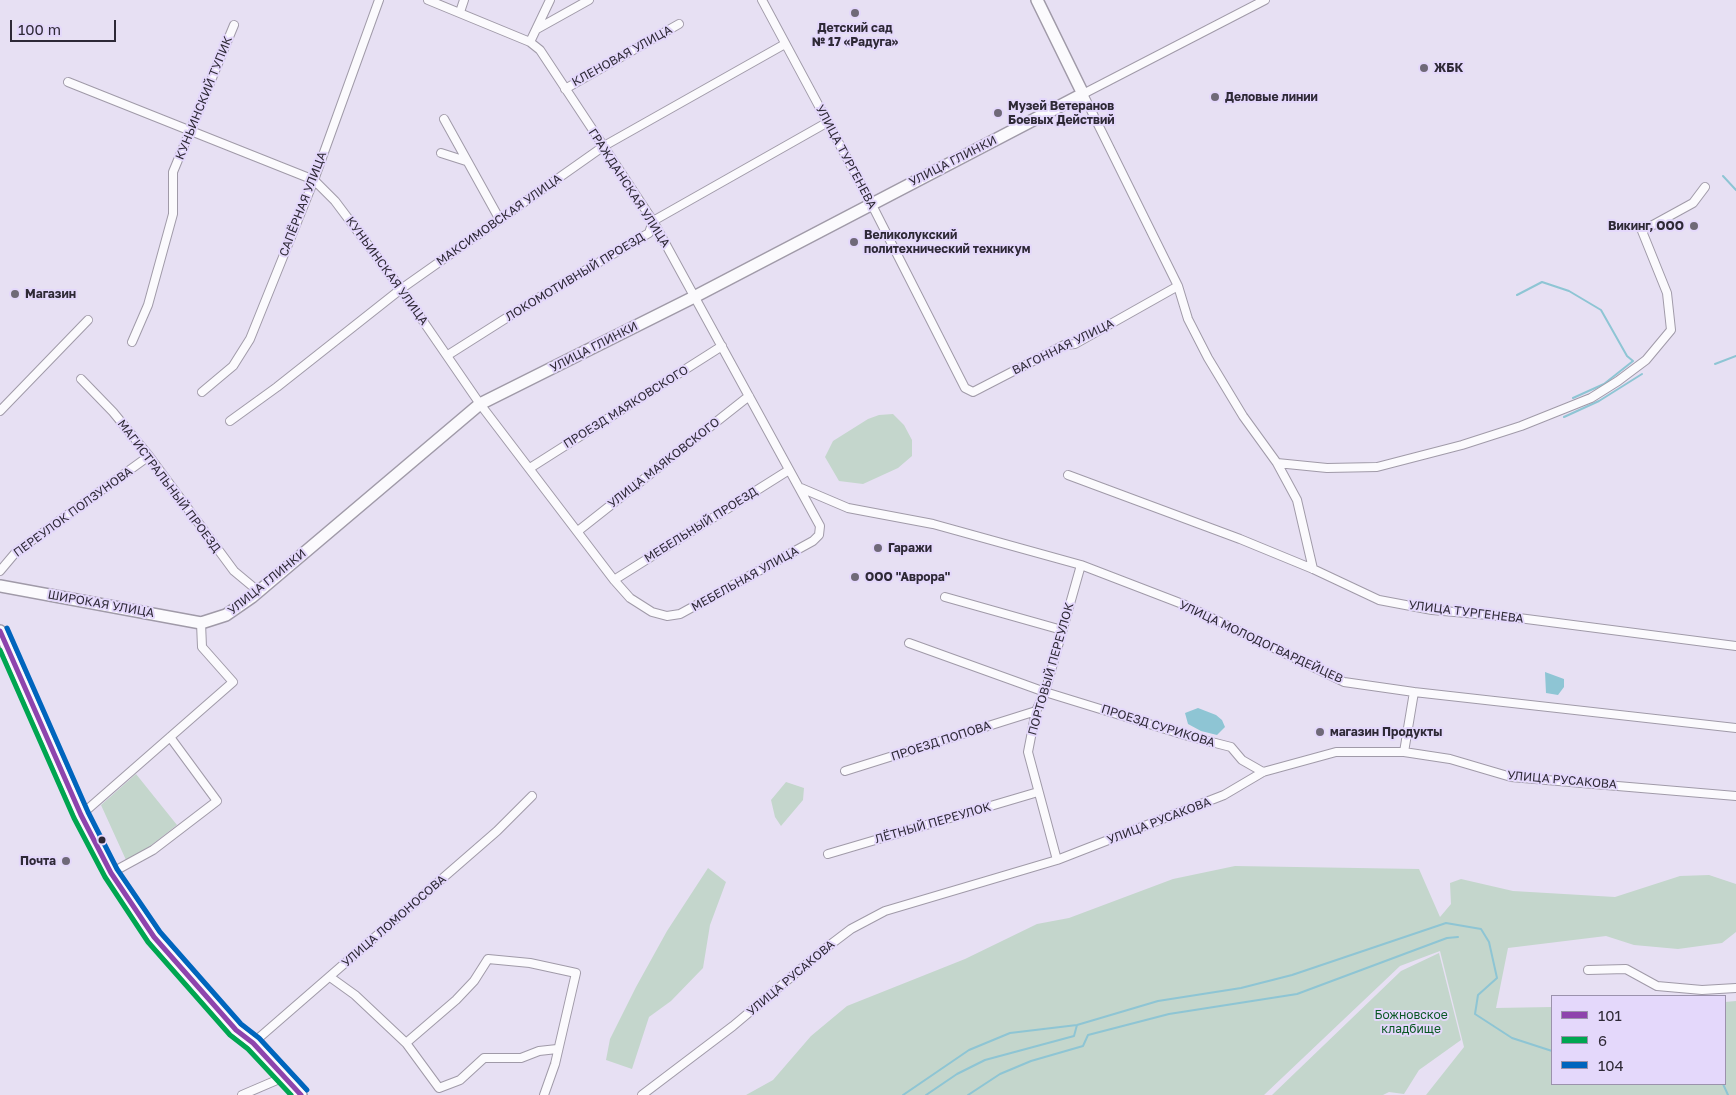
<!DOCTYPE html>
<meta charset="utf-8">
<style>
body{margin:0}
#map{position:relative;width:1736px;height:1095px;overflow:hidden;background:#e7e0f3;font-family:"Golos Text",sans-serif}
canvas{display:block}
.legend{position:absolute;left:1551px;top:995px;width:175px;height:90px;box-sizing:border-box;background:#e4d8fb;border:1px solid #9b92ac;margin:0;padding:6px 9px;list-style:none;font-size:15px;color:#2e2936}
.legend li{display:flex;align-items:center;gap:10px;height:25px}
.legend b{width:25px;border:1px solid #9b92ac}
.scale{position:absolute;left:10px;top:20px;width:106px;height:22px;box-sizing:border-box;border:2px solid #2e2936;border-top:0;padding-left:6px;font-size:15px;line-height:18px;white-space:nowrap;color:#2e2936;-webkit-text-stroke:4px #e4d8fb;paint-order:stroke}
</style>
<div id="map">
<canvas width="1736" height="1095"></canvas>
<ul class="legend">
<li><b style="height:6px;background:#8e44ad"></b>101</li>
<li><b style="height:6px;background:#00a651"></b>6</li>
<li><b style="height:6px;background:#0065bd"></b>104</li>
</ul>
<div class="scale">100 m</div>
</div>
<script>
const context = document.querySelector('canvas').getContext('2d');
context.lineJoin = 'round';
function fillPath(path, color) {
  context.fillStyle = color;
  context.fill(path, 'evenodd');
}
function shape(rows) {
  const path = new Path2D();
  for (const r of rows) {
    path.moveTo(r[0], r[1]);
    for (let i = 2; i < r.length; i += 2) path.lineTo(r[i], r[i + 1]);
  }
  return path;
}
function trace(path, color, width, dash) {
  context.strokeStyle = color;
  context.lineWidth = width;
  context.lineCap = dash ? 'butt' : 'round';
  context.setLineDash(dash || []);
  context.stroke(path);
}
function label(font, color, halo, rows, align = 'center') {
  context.font = font + ' "Golos Text",sans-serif';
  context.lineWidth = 4;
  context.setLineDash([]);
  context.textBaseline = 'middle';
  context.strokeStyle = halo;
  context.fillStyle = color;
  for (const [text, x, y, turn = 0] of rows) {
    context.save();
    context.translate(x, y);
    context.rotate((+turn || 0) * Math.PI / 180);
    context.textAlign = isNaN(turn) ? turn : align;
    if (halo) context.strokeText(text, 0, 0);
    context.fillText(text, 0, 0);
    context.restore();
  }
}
fillPath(shape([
 [893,414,904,425,912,440,912,456,898,468,863,484,839,481,825,457,833,441,868,419,879,415],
 [136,774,177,825,149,847,126,860,101,805],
 [786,782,804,788,803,800,781,826,775,817,771,800],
 [1235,866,1419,869,1440,917,1451,904,1450,883,1461,879,1513,891,1615,897,1680,876,1709,875,1736,884,1736,932,1722,943,1678,949,1634,945,1606,936,1508,948,1496,1008,1552,1007,1552,1084,1725,1084,1725,1002,1736,1001,1736,1095,1426,1095,1464,1047,1440,951,1400,966,1264,1095,746,1095,773,1080,811,1036,847,1006,965,959,1037,924,1069,918,1173,879],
 [708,868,726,882,710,925,703,968,671,1001,649,1017,632,1069,606,1060,610,1039,636,987,667,931],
 [1439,953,1461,1040,1419,1070,1404,1094,1389,1092,1383,1095,1272,1095,1401,971]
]), '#c4d6cc');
fillPath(shape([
 [1545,672,1564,679,1564,687,1558,695,1546,693],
 [1198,708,1216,715,1222,720,1225,727,1217,735,1201,731,1188,724,1185,713]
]), '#8ec5d4');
trace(shape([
 [1723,176,1736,190],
 [1517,295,1542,282,1569,291,1601,310,1627,356,1633,361,1604,384,1573,398],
 [1715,364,1736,356],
 [1564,417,1599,401,1642,374],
 [1723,1084,1728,1095],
 [903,1095,969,1050,1010,1033,1077,1025,1158,1001,1241,988,1292,975,1446,923,1481,929,1489,942,1497,978,1478,995,1475,1014,1512,1038,1552,1051],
 [926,1095,957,1074,985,1060,1074,1036,1077,1025],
 [968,1095,1000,1074,1031,1061,1083,1046,1088,1035,1169,1014,1297,994,1447,938,1458,937]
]), '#8ec5d4', 2);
const street = shape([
 [762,0,871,203,965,388,973,392,1064,345,1075,344,1178,286],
 [1265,0,1083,94,1178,286,1188,319,1208,358,1243,416,1277,463,1327,468,1377,467,1462,445,1521,426,1591,398,1618,381,1646,360,1671,330,1667,293,1642,231,1693,203,1705,187],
 [460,12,464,0],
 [537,29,589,0],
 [530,42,550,0],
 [68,82,314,180,335,201,401,289,480,404,614,580,630,598,652,612,667,616,680,614,813,541,819,535,820,526,653,221,540,50,530,42,428,0],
 [565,89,679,24],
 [444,119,500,220],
 [441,153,466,161],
 [132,342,148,305,173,214,173,172,234,25],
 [448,355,538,298,649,233,653,221,828,122],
 [81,379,113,412,149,456,234,571,258,591],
 [202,392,233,366,250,339,314,180,379,0],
 [0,411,88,320],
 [230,421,277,387,401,289,604,146,785,44],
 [1277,463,1297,500,1313,569],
 [530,468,722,346],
 [1068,475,1240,539,1313,569,1379,600,1432,610,1511,617,1736,646],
 [801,488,848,508,933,524,1081,565,1185,605,1344,682,1414,692,1736,728],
 [578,531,749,396],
 [0,571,16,552,149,456],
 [614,580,789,470],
 [945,597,1062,630],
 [909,643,1045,692,1188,736,1231,747,1242,760,1263,772],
 [1404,752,1414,692],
 [845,771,1036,711],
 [81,815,233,682,202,647,201,623],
 [828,854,1038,792],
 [1057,860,1028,752,1036,711,1045,692,1081,565],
 [111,873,153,850,217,801,170,737],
 [1588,970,1626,969,1657,986,1702,990,1736,988],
 [330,977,355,995,406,1043,439,1088,460,1080,484,1058,521,1058,539,1051,557,1049],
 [253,1043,497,831,532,796],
 [406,1043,456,1000,474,981,488,959,530,963,576,973,555,1064,544,1095],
 [242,1095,284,1077],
 [642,1095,733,1026,822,951,851,929,885,911,1057,860,1224,795,1263,772,1336,752,1404,752,1450,759,1511,777,1736,796]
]);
const secondary = shape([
 [0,586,201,623,226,615,252,597,480,404,694,297,1083,94,1037,0],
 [0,631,81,815,111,873,154,937,236,1030,253,1043,301,1095]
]);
trace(street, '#a09aa8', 10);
trace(secondary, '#a09aa8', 14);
trace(street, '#fbfafd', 8);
trace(secondary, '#fbfafd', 11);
trace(shape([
 [0,631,81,815,111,873,154,937,236,1030,253,1043,301,1095]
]), '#8e44ad', 5);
trace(shape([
 [0,650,74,818,105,877,148,942,230,1035,248,1049,291,1095]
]), '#00a651', 5);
trace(shape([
 [7,628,88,812,117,869,160,932,241,1024,259,1038,307,1090]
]), '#0065bd', 5);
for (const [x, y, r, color] of [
 [855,13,5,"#6f6978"],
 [1424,68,5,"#6f6978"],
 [1215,97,5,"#6f6978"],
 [998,113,5,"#6f6978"],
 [1694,226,5,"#6f6978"],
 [854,242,5,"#6f6978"],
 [15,294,5,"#6f6978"],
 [878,548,5,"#6f6978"],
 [855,577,5,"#6f6978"],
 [1320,732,5,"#6f6978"],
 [102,840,4.5,"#2e2936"],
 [66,861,5,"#6f6978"]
]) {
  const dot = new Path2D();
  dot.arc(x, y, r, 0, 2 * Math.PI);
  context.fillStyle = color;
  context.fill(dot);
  trace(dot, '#e4d8fb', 2);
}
label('bold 12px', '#2e2936', '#e4d8fb', [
 ["Детский сад",855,28,"center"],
 ["№ 17 «Радуга»",855,42,"center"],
 ["ЖБК",1434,68],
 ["Деловые линии",1225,97],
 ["Музей Ветеранов",1008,106],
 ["Боевых Действий",1008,120],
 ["Викинг, ООО",1684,226,"right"],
 ["Великолукский",864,235],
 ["политехнический техникум",864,249],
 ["Магазин",25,294],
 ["Гаражи",888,548],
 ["ООО \"Аврора\"",865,577],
 ["магазин Продукты",1330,732],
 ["Почта",56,861,"right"]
], 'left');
label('12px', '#2e2936', '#e4d8fb', [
 ["КЛЕНОВАЯ УЛИЦА",622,56,-29],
 ["КУНЬИНСКИЙ ТУПИК",204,98,-68],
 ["УЛИЦА ТУРГЕНЕВА",846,157,62],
 ["УЛИЦА ГЛИНКИ",953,161,-27],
 ["ГРАЖДАНСКАЯ УЛИЦА",629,188,57],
 ["САПЁРНАЯ УЛИЦА",303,204,-69],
 ["МАКСИМОВСКАЯ УЛИЦА",499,220,-35],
 ["КУНЬИНСКАЯ УЛИЦА",387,271,54],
 ["ЛОКОМОТИВНЫЙ ПРОЕЗД",575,277,-31],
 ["УЛИЦА ГЛИНКИ",594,347,-27],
 ["ВАГОННАЯ УЛИЦА",1063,347,-26],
 ["ПРОЕЗД МАЯКОВСКОГО",626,407,-32],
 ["УЛИЦА МАЯКОВСКОГО",664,463,-38],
 ["МАГИСТРАЛЬНЫЙ ПРОЕЗД",169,486,53],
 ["ПЕРЕУЛОК ПОЛЗУНОВА",73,512,-36],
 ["МЕБЕЛЬНЫЙ ПРОЕЗД",701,525,-32],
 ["МЕБЕЛЬНАЯ УЛИЦА",745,579,-29],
 ["УЛИЦА ГЛИНКИ",267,582,-39],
 ["ШИРОКАЯ УЛИЦА",101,604,10],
 ["УЛИЦА ТУРГЕНЕВА",1466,612,7],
 ["УЛИЦА МОЛОДОГВАРДЕЙЦЕВ",1261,642,25],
 ["ПОРТОВЫЙ ПЕРЕУЛОК",1051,669,-74],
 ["ПРОЕЗД СУРИКОВА",1158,726,17],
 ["ПРОЕЗД ПОПОВА",941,741,-18],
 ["УЛИЦА РУСАКОВА",1562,780,5],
 ["УЛИЦА РУСАКОВА",1159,821,-21],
 ["ЛЁТНЫЙ ПЕРЕУЛОК",933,823,-16],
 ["УЛИЦА ЛОМОНОСОВА",394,921,-41],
 ["УЛИЦА РУСАКОВА",791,978,-40]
]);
label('12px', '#095823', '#e4d8fb', [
 ["Божновское",1411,1015],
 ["кладбище",1411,1029]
]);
</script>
